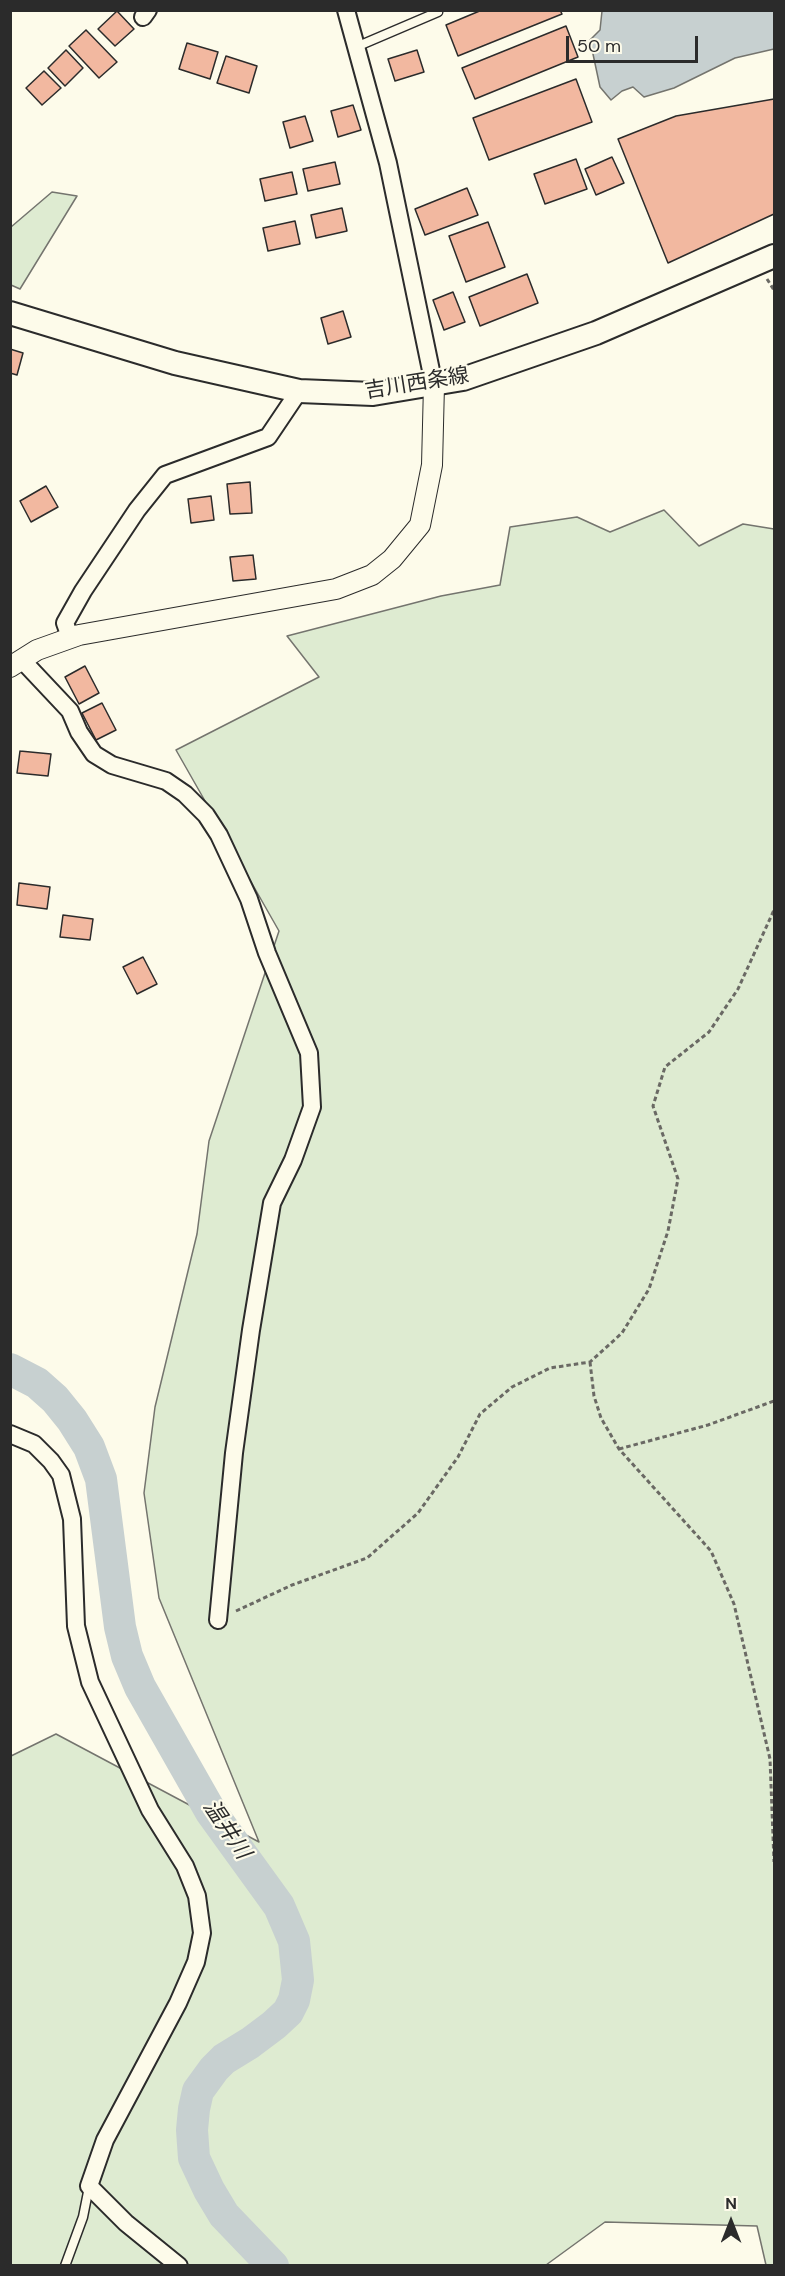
<!DOCTYPE html>
<meta charset="utf-8">
<style>
body{margin:0}
#map{position:relative;width:785px;height:2276px;overflow:hidden;background:#fdfbea;font-family:"DM Sans",sans-serif}
canvas{display:block}
.frame{position:absolute;inset:0;border:12px solid #2b2b2b;pointer-events:none}
.north{position:absolute;left:701px;top:2192px;width:60px;height:60px;-webkit-text-stroke:4px #fdfbea;paint-order:stroke;rotate:0deg;font-size:16px;font-weight:700;line-height:24px;text-align:center;color:#2b2b2b}
.north::after{content:'';display:block;margin:auto;width:21px;height:27px;background:#2b2b2b;clip-path:polygon(50% 0,100% 100%,50% 72%,0 100%)}
.scale{position:absolute;left:566px;top:36px;width:132px;height:27px;box-sizing:border-box;border:3px solid #2b2b2b;border-top:0;padding-left:8px;font-size:18px;line-height:21px;white-space:nowrap;color:#2b2b2b;-webkit-text-stroke:4px #fdfbea;paint-order:stroke}
</style>
<div id="map">
<canvas width="785" height="2276"></canvas>
<div class="frame"></div>
<div class="north">N</div>
<div class="scale">50 m</div>
</div>
<script>
const context = document.querySelector('canvas').getContext('2d');
context.lineJoin = 'round';
function fillPath(path, color) {
  context.fillStyle = color;
  context.fill(path, 'evenodd');
}
function shape(rows) {
  const path = new Path2D();
  for (const r of rows) {
    path.moveTo(r[0], r[1]);
    for (let i = 2; i < r.length; i += 2) path.lineTo(r[i], r[i + 1]);
  }
  return path;
}
function trace(path, color, width, dash) {
  context.strokeStyle = color;
  context.lineWidth = width;
  context.lineCap = dash ? 'butt' : 'round';
  context.setLineDash(dash || []);
  context.stroke(path);
}
function label(font, color, halo, rows, align = 'center') {
  context.font = font + ' "DM Sans","Noto Sans JP",sans-serif';
  context.lineWidth = 4.5;
  context.setLineDash([]);
  context.textBaseline = 'middle';
  context.strokeStyle = halo;
  context.fillStyle = color;
  for (const [text, x, y, turn = 0] of rows) {
    context.save();
    context.translate(x, y);
    context.rotate((+turn || 0) * Math.PI / 180);
    context.textAlign = isNaN(turn) ? turn : align;
    if (halo) context.strokeText(text, 0, 0);
    context.fillText(text, 0, 0);
    context.restore();
  }
}
const green = shape([
 [52,192,77,196,20,289,11,285,11,227,52,192],
 [664,510,699,546,743,524,774,529,774,2265,766,2265,757,2226,605,2222,546,2265,11,2266,11,1756,56,1734,259,1842,159,1598,144,1493,155,1407,197,1234,209,1141,279,931,176,750,319,677,287,636,441,596,500,585,510,527,577,517,610,532,664,510]
]);
fillPath(green, '#deebd1');
trace(green, '#74746e', 1.5);
const water = shape([
 [602,11,774,11,774,49,735,58,674,88,644,97,633,87,622,91,611,100,600,87,590,40,600,30,602,11]
]);
fillPath(water, '#c7d0d0');
trace(water, '#74746e', 1.5);
trace(shape([
 [10,1369,37,1383,55,1399,72,1420,89,1447,101,1479,120,1627,127,1656,140,1687,211,1812,279,1906,294,1941,298,1980,294,2000,288,2012,274,2025,250,2043,224,2059,214,2069,198,2091,194,2109,192,2130,194,2158,209,2190,224,2215,273,2266]
]), '#c7d0d0', 32);
const building = shape([
 [482,10,560,10,562,14,458,56,446,25,482,10],
 [117,11,134,29,115,46,98,29,117,11],
 [566,26,578,57,475,99,462,68,566,26],
 [86,30,117,62,99,78,69,46,86,30],
 [187,43,218,52,210,79,179,69,187,43],
 [66,50,83,68,65,86,48,68,66,50],
 [417,50,424,72,395,81,388,59,417,50],
 [226,56,257,66,249,93,217,83,226,56],
 [44,71,61,88,42,105,26,88,44,71],
 [576,79,592,122,489,160,473,118,576,79],
 [774,99,774,214,668,263,618,139,676,116,774,99],
 [353,105,361,130,338,137,331,111,353,105],
 [305,116,313,141,290,148,283,122,305,116],
 [612,157,624,183,596,195,585,169,612,157],
 [576,159,587,189,545,204,534,174,576,159],
 [335,162,340,184,308,191,303,169,335,162],
 [292,172,297,194,265,201,260,179,292,172],
 [467,188,478,215,425,235,415,209,467,188],
 [342,208,347,231,316,238,311,215,342,208],
 [295,221,300,244,268,251,263,228,295,221],
 [488,222,505,267,466,282,449,236,488,222],
 [527,274,538,303,480,326,469,297,527,274],
 [453,292,465,322,444,330,433,300,453,292],
 [343,311,351,337,328,344,321,318,343,311],
 [10,349,23,353,17,375,10,373,10,349],
 [250,482,252,513,230,514,227,484,250,482],
 [46,486,58,507,31,522,20,501,46,486],
 [211,496,214,520,191,523,188,499,211,496],
 [253,555,256,579,233,581,230,557,253,555],
 [85,666,99,693,79,704,65,677,85,666],
 [102,703,116,730,96,740,82,713,102,703],
 [20,751,51,754,48,776,17,773,20,751],
 [19,883,50,887,47,909,17,905,19,883],
 [63,915,93,919,90,940,60,937,63,915],
 [143,957,157,984,137,994,123,967,143,957]
]);
fillPath(building, '#f2b8a0');
trace(building, '#2b2b2b', 1.5);
const service = shape([
 [356,47,438,12],
 [65,2266,83,2217,89,2187]
]);
const minor = shape([
 [346,10,388,163,434,385],
 [143,17,148,10],
 [70,637,65,623,83,591,137,510,165,475,268,437,299,391],
 [22,660,70,711,79,732,94,754,112,765,166,781,185,794,206,815,219,835,249,899,267,953,309,1053,312,1107,293,1160,272,1203,251,1330,234,1453,218,1620],
 [10,1434,34,1444,51,1461,61,1475,72,1519,76,1626,90,1682,150,1810,185,1866,197,1896,202,1933,196,1962,178,2003,105,2140,89,2186,126,2223,179,2266]
]);
const tertiary = shape([
 [10,667,37,650,79,635,336,589,372,575,392,559,420,525,432,465,434,385]
]);
const secondary = shape([
 [10,313,175,363,299,391,373,394,463,379,596,333,774,256]
]);
trace(service, '#2b2b2b', 11);
trace(minor, '#2b2b2b', 20);
trace(tertiary, '#2b2b2b', 22);
trace(secondary, '#2b2b2b', 26);
trace(shape([
 [767,279,774,290],
 [590,1362,594,1396,601,1418,619,1449,711,1551,734,1604,770,1759,774,1862],
 [619,1449,708,1425,774,1401],
 [236,1611,292,1585,367,1558,418,1513,458,1457,480,1414,512,1387,550,1368,590,1362,622,1333,649,1289,668,1231,678,1179,653,1106,665,1067,709,1032,738,989,774,910]
]), '#6a6964', 3, [4.5, 3]);
trace(service, '#fdfbea', 8);
trace(minor, '#fdfbea', 16);
trace(tertiary, '#fdfbea', 20);
trace(secondary, '#fdfbea', 22);
label('21px', '#2b2b2b', '#fdfbea', [
 ["吉川西条線",417,384,-9]
]);
label('italic 22px', '#2b2b2b', '#fdfbea', [
 ["温井川",226,1830,56]
]);
</script>
